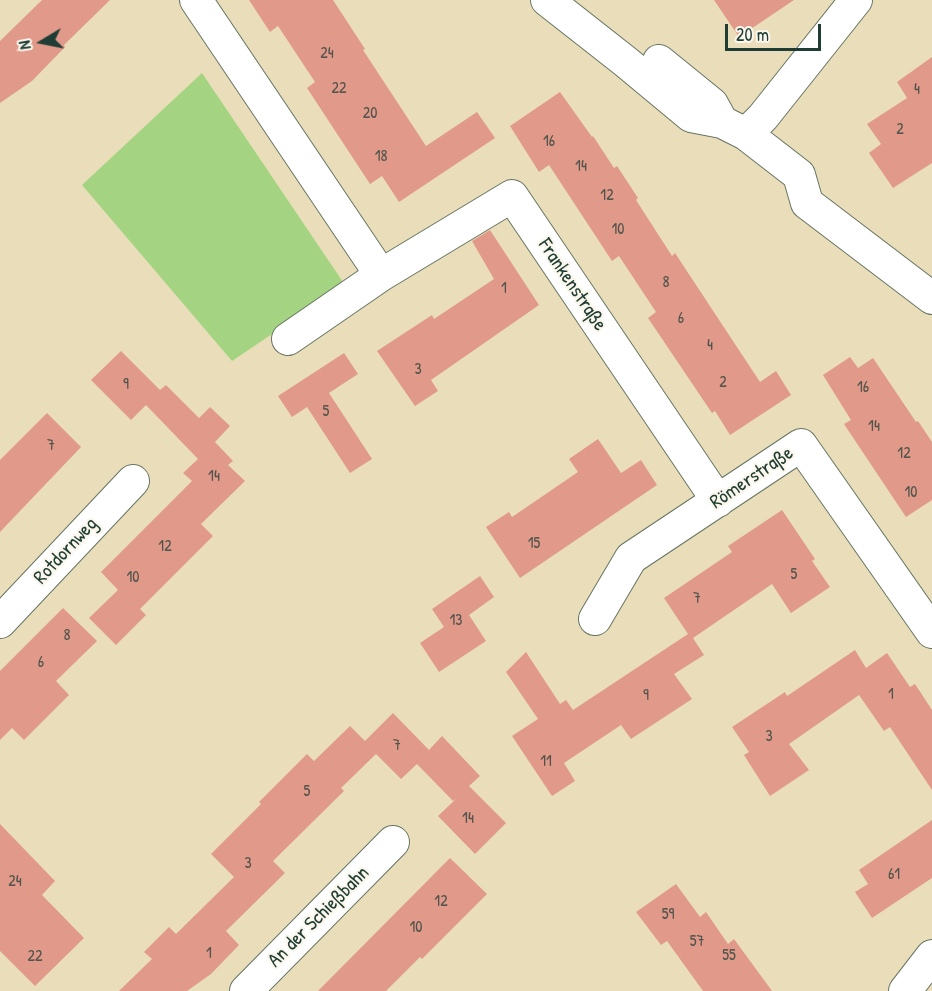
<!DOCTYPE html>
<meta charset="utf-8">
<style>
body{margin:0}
#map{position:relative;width:932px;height:991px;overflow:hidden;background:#e9deb9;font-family:"Patrick Hand",sans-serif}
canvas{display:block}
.north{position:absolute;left:12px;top:12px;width:60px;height:60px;-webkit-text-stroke:4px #fbf7ec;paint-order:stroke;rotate:260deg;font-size:16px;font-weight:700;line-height:24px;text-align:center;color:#1f3d34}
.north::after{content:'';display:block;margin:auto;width:21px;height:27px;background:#1f3d34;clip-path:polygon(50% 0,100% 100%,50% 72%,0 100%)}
.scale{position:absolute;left:725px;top:24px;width:96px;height:27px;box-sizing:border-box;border:3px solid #1f3d34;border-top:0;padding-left:8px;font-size:18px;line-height:21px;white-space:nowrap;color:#1f3d34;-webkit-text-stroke:4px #fbf7ec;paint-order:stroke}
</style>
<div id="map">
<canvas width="932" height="991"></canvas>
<div class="north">N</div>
<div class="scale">20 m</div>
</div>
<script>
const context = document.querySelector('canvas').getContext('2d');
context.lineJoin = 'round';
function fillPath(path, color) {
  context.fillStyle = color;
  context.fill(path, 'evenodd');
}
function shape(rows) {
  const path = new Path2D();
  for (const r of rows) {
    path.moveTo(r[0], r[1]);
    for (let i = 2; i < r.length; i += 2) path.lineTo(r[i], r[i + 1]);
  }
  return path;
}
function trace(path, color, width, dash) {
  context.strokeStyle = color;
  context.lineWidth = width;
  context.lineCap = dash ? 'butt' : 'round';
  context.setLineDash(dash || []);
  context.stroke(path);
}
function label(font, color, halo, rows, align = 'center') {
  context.font = font + ' "Patrick Hand",sans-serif';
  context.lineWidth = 4.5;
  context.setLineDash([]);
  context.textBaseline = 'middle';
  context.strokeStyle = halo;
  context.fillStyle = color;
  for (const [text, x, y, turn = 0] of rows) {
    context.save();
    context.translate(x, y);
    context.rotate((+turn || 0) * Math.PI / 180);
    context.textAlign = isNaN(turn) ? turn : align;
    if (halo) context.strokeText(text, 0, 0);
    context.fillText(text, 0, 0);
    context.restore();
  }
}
fillPath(shape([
 [202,73,345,285,232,361,82,185]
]), '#a4d482');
fillPath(shape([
 [42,0,110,0,64,45,65,47,32,81,0,103,0,41],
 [249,0,333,0,365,49,363,50,426,146,477,112,495,138,399,202,382,176,370,184,307,88,315,82,278,26,270,32],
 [714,0,794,0,739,37],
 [932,57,932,163,893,188,869,153,881,144,867,124,907,98,897,82],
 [560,92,592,137,593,136,614,168,617,166,638,198,636,200,672,256,675,253,760,382,776,371,791,395,730,435,715,411,712,413,648,318,656,312,619,256,612,261,549,165,539,172,510,126],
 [490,230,539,305,431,380,438,391,415,406,377,351,432,315,434,319,494,279,472,241],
 [121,351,160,390,166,385,199,418,210,407,230,426,215,442,233,461,228,465,245,481,201,524,213,536,140,609,146,615,116,645,89,618,118,590,101,572,192,481,183,473,198,459,146,405,131,420,91,380],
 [344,353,358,374,329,393,372,459,350,473,307,407,292,417,278,396],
 [850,357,858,368,873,358,916,422,918,421,932,442,932,500,906,517,844,424,851,420,823,375],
 [47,413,81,447,0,532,0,460],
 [598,439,621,473,641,460,657,485,520,578,486,527,509,512,512,517,578,472,569,459],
 [782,510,815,559,812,561,830,587,791,613,772,584,693,638,704,655,674,674,692,699,631,739,621,725,564,763,575,781,552,796,512,736,538,719,506,672,526,652,560,704,566,700,573,710,688,634,664,598,732,552,728,546],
 [480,576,494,597,469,615,486,641,439,672,420,643,444,627,432,609],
 [63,608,97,641,56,681,69,695,24,740,12,728,0,740,0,671],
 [855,650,866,668,887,653,910,687,915,684,932,710,932,790,890,727,884,731,859,695,789,744,809,770,770,796,744,755,749,752,732,727,785,692,787,696],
 [393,713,429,750,442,736,480,776,469,786,506,823,475,854,438,816,457,798,453,801,417,764,401,779,376,754,341,788,344,791,273,861,285,873,226,931,239,945,211,974,187,991,119,991,152,959,144,952,169,927,176,934,234,877,211,854,261,804,259,802,307,754,314,761,350,726,365,741],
 [932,820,932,878,872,918,855,892,868,884,859,870],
 [0,824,55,881,42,895,84,938,35,986,0,951],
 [450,858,487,894,422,959,420,957,386,991,318,991],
 [676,884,700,917,706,912,728,944,734,939,772,991,703,991,667,941,661,945,636,912]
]), '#e1998a');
const minor = shape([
 [196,0,381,275,512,196,718,501],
 [547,0,626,62,691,116,722,122,746,134,799,175,807,203,932,298],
 [659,61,712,104,722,122],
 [746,134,763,117,856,0],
 [288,339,381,275],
 [595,619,631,558,801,445,932,632],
 [0,622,133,481],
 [246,991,393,842],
 [905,991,932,956]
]);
trace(minor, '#667563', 34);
trace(minor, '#fff', 32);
label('16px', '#50544a', null, [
 ["24",327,54],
 ["22",339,89],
 ["4",917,90],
 ["20",370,114],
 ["2",900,130],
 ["16",549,142],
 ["18",381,157],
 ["14",581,167],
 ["12",607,196],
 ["10",618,230],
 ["8",666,283],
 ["1",504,289],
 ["6",681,319],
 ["4",710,346],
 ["3",418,370],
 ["2",723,383],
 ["9",126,385],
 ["16",863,388],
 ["5",326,412],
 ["14",874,427],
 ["7",51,446],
 ["12",904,454],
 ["14",214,477],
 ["10",911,493],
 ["15",534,544],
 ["12",165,547],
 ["5",794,575],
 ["10",133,578],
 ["7",697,599],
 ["13",456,621],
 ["8",67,636],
 ["6",41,663],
 ["1",891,695],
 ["9",646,696],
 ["3",769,737],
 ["7",397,746],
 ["11",546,762],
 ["5",307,792],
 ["14",468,819],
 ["3",248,864],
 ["61",894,875],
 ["24",15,882],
 ["12",441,902],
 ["59",668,915],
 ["10",416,928],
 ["57",697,942],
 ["1",209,954],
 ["55",729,956],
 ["22",35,957]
]);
label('20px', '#1f3d34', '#fbf7ec', [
 ["Frankenstraße",572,285,56],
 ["Römerstraße",752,478,-34],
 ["Rotdornweg",66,551,-47],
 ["An der Schießbahn",319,917,-45]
]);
</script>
